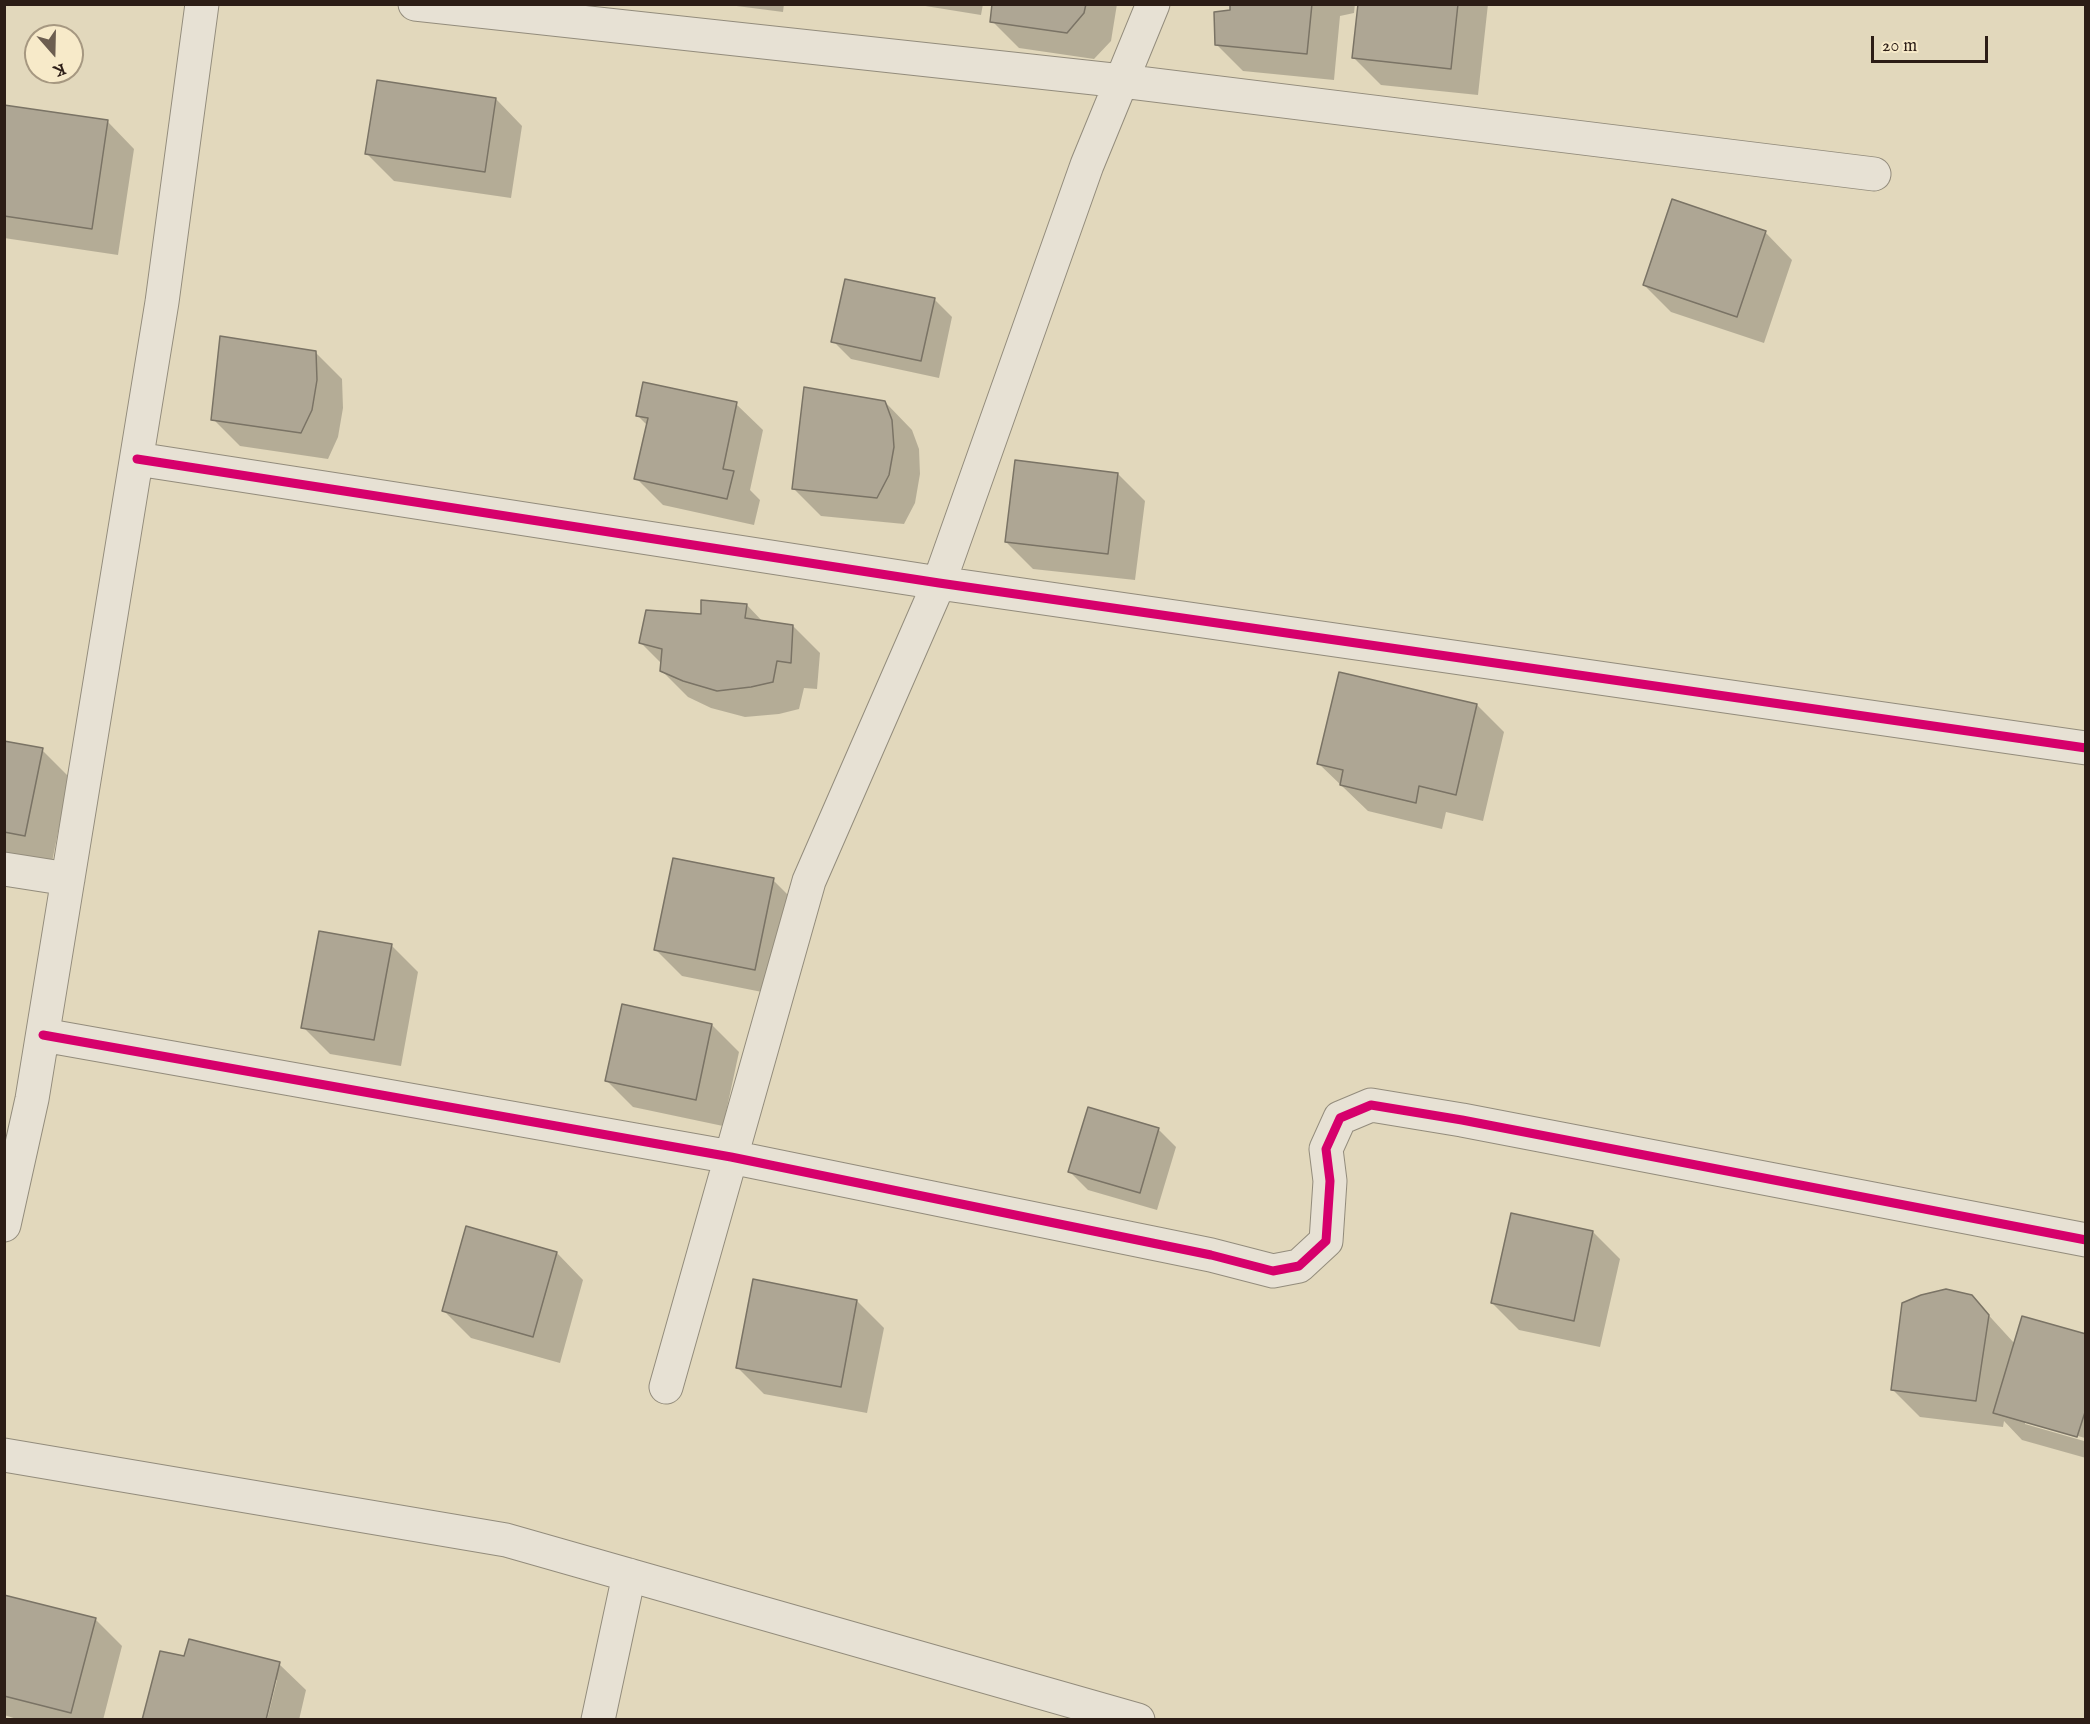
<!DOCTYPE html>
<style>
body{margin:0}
#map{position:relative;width:2090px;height:1724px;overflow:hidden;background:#e2d8bc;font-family:"IM FELL English",serif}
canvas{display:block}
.frame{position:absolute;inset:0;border:6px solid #2c1d16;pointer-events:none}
.north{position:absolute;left:24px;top:24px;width:60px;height:60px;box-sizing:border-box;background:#f7eac9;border:2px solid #a69881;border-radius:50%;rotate:160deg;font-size:16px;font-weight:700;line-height:24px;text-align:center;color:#2c1d16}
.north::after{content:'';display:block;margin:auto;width:21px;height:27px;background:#6c5e50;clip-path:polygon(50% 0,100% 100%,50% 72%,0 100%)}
.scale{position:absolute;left:1871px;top:36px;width:117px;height:27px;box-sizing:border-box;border:3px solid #2c1d16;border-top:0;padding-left:8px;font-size:18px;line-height:21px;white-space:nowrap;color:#2c1d16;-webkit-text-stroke:4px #f7eac9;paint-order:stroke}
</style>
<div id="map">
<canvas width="2090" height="1724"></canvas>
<div class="frame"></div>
<div class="north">K</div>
<div class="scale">20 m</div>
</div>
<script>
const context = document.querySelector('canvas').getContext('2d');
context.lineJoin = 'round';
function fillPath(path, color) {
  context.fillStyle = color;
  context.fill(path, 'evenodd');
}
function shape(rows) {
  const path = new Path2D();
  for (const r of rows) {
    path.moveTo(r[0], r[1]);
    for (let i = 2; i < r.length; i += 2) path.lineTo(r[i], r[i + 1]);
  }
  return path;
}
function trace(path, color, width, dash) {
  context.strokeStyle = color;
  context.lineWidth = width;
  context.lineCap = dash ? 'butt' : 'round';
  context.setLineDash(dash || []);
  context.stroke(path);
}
fillPath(shape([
 [721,4,784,4,783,12],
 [913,4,983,4,981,15],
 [994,4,1117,4,1111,41,1094,59,1019,48,992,21],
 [1231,4,1355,4,1354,13,1340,16,1334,80,1243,71,1216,44,1231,11],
 [1359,4,1488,4,1478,95,1381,85,1354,58],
 [496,99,522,126,511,198,394,181,367,154],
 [4,107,108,122,134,149,118,255,4,238],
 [1673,201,1766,233,1792,260,1764,343,1671,312,1644,285],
 [934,299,952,317,939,378,851,359,833,341],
 [315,352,342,379,343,408,338,437,328,459,240,446,213,419],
 [885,402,912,430,919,449,920,474,915,503,904,524,821,516,794,489],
 [736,404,763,430,750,490,760,500,754,525,663,505,636,478,648,426,637,415],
 [1118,474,1145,501,1135,580,1033,569,1006,542],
 [747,605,763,622,793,626,820,653,817,689,804,688,799,709,779,714,745,717,711,708,688,697,661,670,662,664,641,643,703,616],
 [1477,705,1504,732,1483,821,1446,812,1442,829,1368,811,1319,764],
 [4,742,42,750,69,777,52,862,4,852],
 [773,880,800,907,782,996,682,976,656,950],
 [391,945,418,972,401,1066,330,1054,303,1027],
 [712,1025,739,1052,723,1126,633,1107,606,1080],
 [1158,1129,1176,1147,1157,1210,1088,1190,1070,1172],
 [1593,1232,1620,1259,1600,1347,1519,1330,1492,1303],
 [557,1253,583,1280,560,1363,471,1338,444,1311],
 [1971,1296,2015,1344,2086,1336,2086,1458,2022,1440,2004,1421,2003,1427,1920,1417,1893,1390],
 [2025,1421,2085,1438,2084,1441,2025,1424],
 [857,1301,884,1328,867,1413,764,1394,737,1367],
 [4,1596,95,1619,122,1646,103,1720,20,1720,4,1715],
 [186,1658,279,1664,306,1690,299,1720,267,1720,277,1680]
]), '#0003');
const building = shape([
 [992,4,1086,4,1084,13,1067,33,990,22,992,4],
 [1230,4,1312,4,1307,54,1215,45,1214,12,1230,10,1230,4],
 [1358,4,1458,4,1451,69,1352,58,1358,4],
 [377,80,496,98,485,172,365,154,377,80],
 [4,105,108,120,92,229,4,216,4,105],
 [1672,199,1766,231,1737,317,1643,285,1672,199],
 [845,279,935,298,921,361,831,342,845,279],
 [220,336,316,351,317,380,312,410,301,433,211,420,220,336],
 [643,382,737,402,723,469,734,471,727,499,634,479,648,418,636,416,643,382],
 [804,387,885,401,892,420,894,447,889,475,877,498,792,489,804,387],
 [1015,460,1118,473,1108,554,1005,542,1015,460],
 [701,600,747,604,745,618,793,625,791,663,777,661,773,682,751,687,717,691,683,681,660,671,662,649,639,643,646,610,701,614,701,600],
 [1339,672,1477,704,1456,795,1419,786,1416,803,1340,785,1343,770,1317,764,1339,672],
 [4,741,43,748,25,836,4,832,4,741],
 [673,858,774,878,755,970,654,950,673,858],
 [319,931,392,944,374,1040,301,1028,319,931],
 [622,1004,712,1024,696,1100,605,1081,622,1004],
 [1088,1107,1159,1128,1140,1193,1068,1172,1088,1107],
 [1511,1213,1593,1231,1574,1321,1491,1303,1511,1213],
 [466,1226,557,1252,533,1337,442,1311,466,1226],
 [753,1279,857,1300,841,1387,736,1368,753,1279],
 [1946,1289,1972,1295,1989,1315,1976,1401,1891,1390,1902,1303,1921,1295,1946,1289],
 [2022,1316,2086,1334,2086,1409,2077,1437,1993,1413,2022,1316],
 [4,1595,96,1618,71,1713,4,1696,4,1595],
 [189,1639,280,1662,266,1720,142,1720,160,1651,184,1656,189,1639]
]);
fillPath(building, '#aea694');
trace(building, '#7a7365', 1.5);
const minor = shape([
 [415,4,1122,81,1874,174],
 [137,459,939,583,2086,748],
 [4,869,68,879],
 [43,1035,731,1157,1211,1255,1273,1271,1299,1266,1326,1241,1330,1181,1326,1149,1340,1118,1371,1105,1462,1120,2086,1240],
 [4,1225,32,1099,162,302,202,4],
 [666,1387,809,881,939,583,1087,165,1153,4],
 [4,1455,506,1540,1138,1720],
 [598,1720,629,1575]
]);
trace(minor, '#938c7c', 35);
trace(minor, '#e7e1d4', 33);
trace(shape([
 [137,459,939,583,2086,748],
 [43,1035,731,1157,1211,1255,1273,1271,1299,1266,1326,1241,1330,1181,1326,1149,1340,1118,1371,1105,1462,1120,2086,1240]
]), '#d6006c', 9);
</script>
